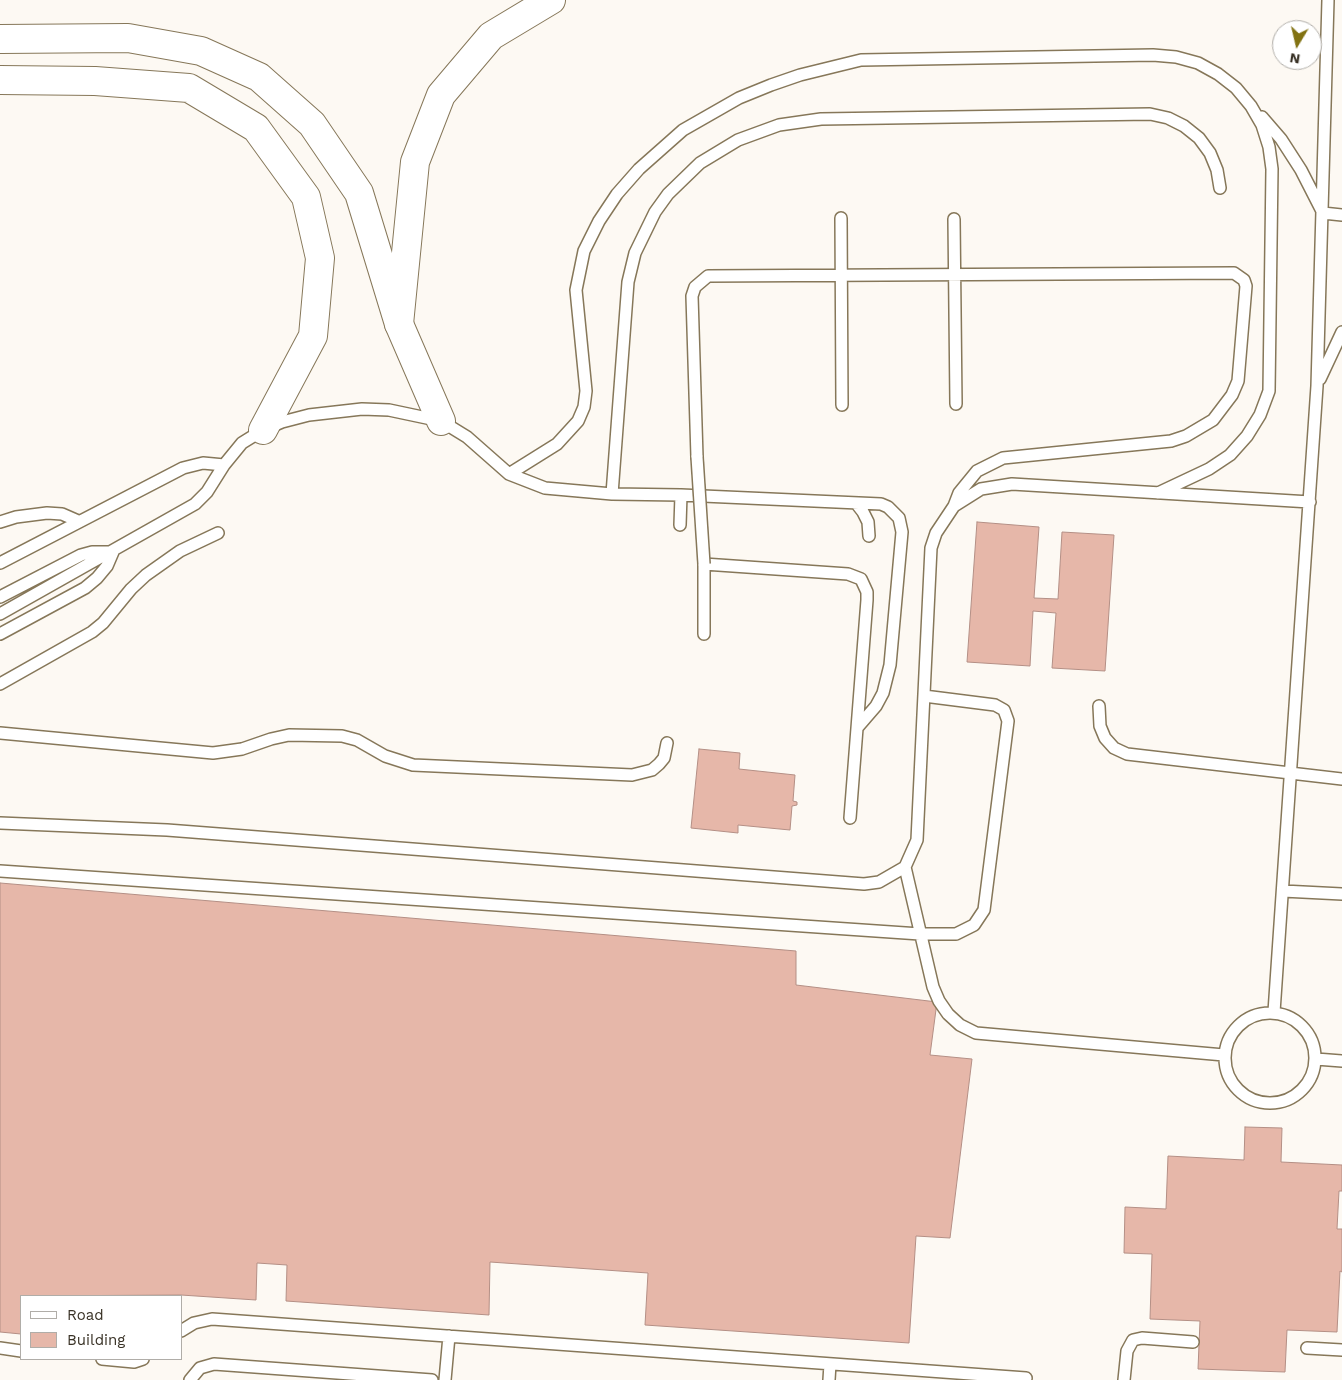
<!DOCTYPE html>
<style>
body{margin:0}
#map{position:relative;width:1342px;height:1380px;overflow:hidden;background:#fdf9f3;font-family:"Work Sans",sans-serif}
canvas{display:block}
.legend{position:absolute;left:20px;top:1295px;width:162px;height:65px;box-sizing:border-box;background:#fff;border:1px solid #b0ada8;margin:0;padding:6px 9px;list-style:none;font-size:15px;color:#393226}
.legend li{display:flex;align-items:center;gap:10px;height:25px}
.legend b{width:25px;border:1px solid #b0ada8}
.north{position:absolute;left:1272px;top:20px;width:50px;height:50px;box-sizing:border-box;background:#fff;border:1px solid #b0ada8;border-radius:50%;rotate:189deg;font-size:14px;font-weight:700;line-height:20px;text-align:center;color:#393226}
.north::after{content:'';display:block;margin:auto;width:18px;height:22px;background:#827212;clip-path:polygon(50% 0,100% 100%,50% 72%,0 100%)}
</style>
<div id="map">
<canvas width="1342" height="1380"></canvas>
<ul class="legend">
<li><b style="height:6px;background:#fff"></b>Road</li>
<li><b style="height:14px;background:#e6b7a9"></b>Building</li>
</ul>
<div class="north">N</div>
</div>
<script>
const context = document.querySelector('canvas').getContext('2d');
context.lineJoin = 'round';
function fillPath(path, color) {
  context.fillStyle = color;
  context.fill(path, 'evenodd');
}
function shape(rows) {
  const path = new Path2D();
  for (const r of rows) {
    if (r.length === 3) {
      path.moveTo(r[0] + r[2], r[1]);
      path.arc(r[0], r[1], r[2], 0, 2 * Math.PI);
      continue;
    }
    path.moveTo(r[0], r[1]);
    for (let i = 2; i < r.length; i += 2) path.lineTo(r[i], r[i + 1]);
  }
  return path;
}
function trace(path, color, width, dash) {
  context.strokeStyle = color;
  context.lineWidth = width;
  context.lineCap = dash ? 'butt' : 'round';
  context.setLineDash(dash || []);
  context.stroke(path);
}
const building = shape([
 [977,522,1039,527,1034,598,1058,599,1062,532,1114,535,1105,671,1052,668,1056,613,1033,611,1030,666,967,662,977,522],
 [699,749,740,753,739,769,795,775,793,801,797,802,797,805,792,806,790,830,738,825,738,833,691,828,699,749],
 [0,883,796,951,796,985,937,1002,930,1055,972,1059,950,1238,916,1236,909,1343,645,1325,648,1273,490,1262,489,1315,286,1301,287,1265,257,1263,256,1300,181,1295,21,1296,21,1334,0,1332,0,883],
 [1245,1127,1282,1128,1281,1162,1342,1165,1342,1191,1339,1191,1337,1229,1342,1229,1342,1272,1340,1271,1337,1332,1287,1330,1285,1372,1198,1369,1200,1321,1150,1319,1152,1254,1124,1253,1125,1207,1166,1209,1168,1156,1244,1160,1245,1127]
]);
fillPath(building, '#e6b7a9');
trace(building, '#b48f85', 1);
const service = shape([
 [1262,117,1281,139,1301,170,1323,213,1342,215],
 [841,218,842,405],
 [954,219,956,404],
 [1320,379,1342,332],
 [697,457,692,296,695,287,708,276,1234,273,1244,280,1246,286,1238,381,1232,395,1213,420,1186,436,1171,441,1003,458,977,471,959,493,954,506],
 [509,474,557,444,578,421,584,407,586,391,576,290,584,251,599,221,617,194,639,169,683,130,739,98,771,85,800,75,861,60,1153,55,1176,57,1198,63,1218,74,1236,88,1251,106,1262,125,1269,147,1272,169,1269,391,1260,415,1247,436,1230,455,1209,469,1158,493],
 [612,494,628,282,635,253,655,212,668,194,700,163,738,140,779,125,821,119,1150,114,1168,118,1184,126,1199,138,1210,153,1217,170,1220,188],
 [856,503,863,512,868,522,869,536],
 [0,522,16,517,47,513,62,514,78,521],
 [680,525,681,495],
 [0,563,183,468,203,463,224,465],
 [0,597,81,555,92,552,113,552,107,566,97,578,85,588,0,634],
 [0,614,195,504,207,492,224,465,242,443,263,430,282,422,309,415,362,409,389,410,441,421,467,437,509,474,545,488,612,494,681,495,881,504,888,507,899,518,902,532,890,665,883,693,876,706,857,728],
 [704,634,704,564,848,574,861,579,867,592,867,600,850,818],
 [0,684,92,632,103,623,131,589,146,575,180,551,218,533],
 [1099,706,1100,726,1105,738,1114,748,1127,754,1342,779],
 [0,733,213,753,242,749,271,739,289,735,342,736,357,740,385,756,413,765,632,775,652,770,659,764,664,758,667,743],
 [0,823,167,830,864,884,879,882,905,867,917,840,931,548,936,533,954,506,981,489,1012,484,1310,502],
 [905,867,933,987,939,1001,948,1014,960,1025,976,1033,1224,1055],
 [0,871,920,934,956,934,974,925,984,910,1008,721,1004,710,995,705,924,696],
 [1283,891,1342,894],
 [1274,1012,1317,386,1328,0],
 [1270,1058,45],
 [1316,1059,1342,1061],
 [181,1331,194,1323,212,1319,1026,1378],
 [0,1348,21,1351],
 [1307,1348,1342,1350],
 [102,1359,134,1362,143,1359],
 [190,1380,200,1368,214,1364,432,1380],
 [445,1380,449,1336],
 [829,1380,830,1364],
 [1124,1380,1127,1351,1133,1340,1142,1338,1193,1342]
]);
const tertiary = shape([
 [0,39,128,38,201,51,259,77,312,124,359,193,399,324,441,421],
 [0,80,95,81,189,88,256,128,306,197,320,258,313,336,263,430]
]);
const trunk = shape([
 [399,324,415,162,441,95,491,36,551,0]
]);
trace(service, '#867759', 14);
trace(tertiary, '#867759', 30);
trace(trunk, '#867759', 30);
trace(service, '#fff', 11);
trace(tertiary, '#fff', 28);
trace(trunk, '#fff', 28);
const serviceBridge = shape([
 [697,457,704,564]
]);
trace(serviceBridge, '#867759', 14, []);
trace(serviceBridge, '#fff', 11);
</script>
